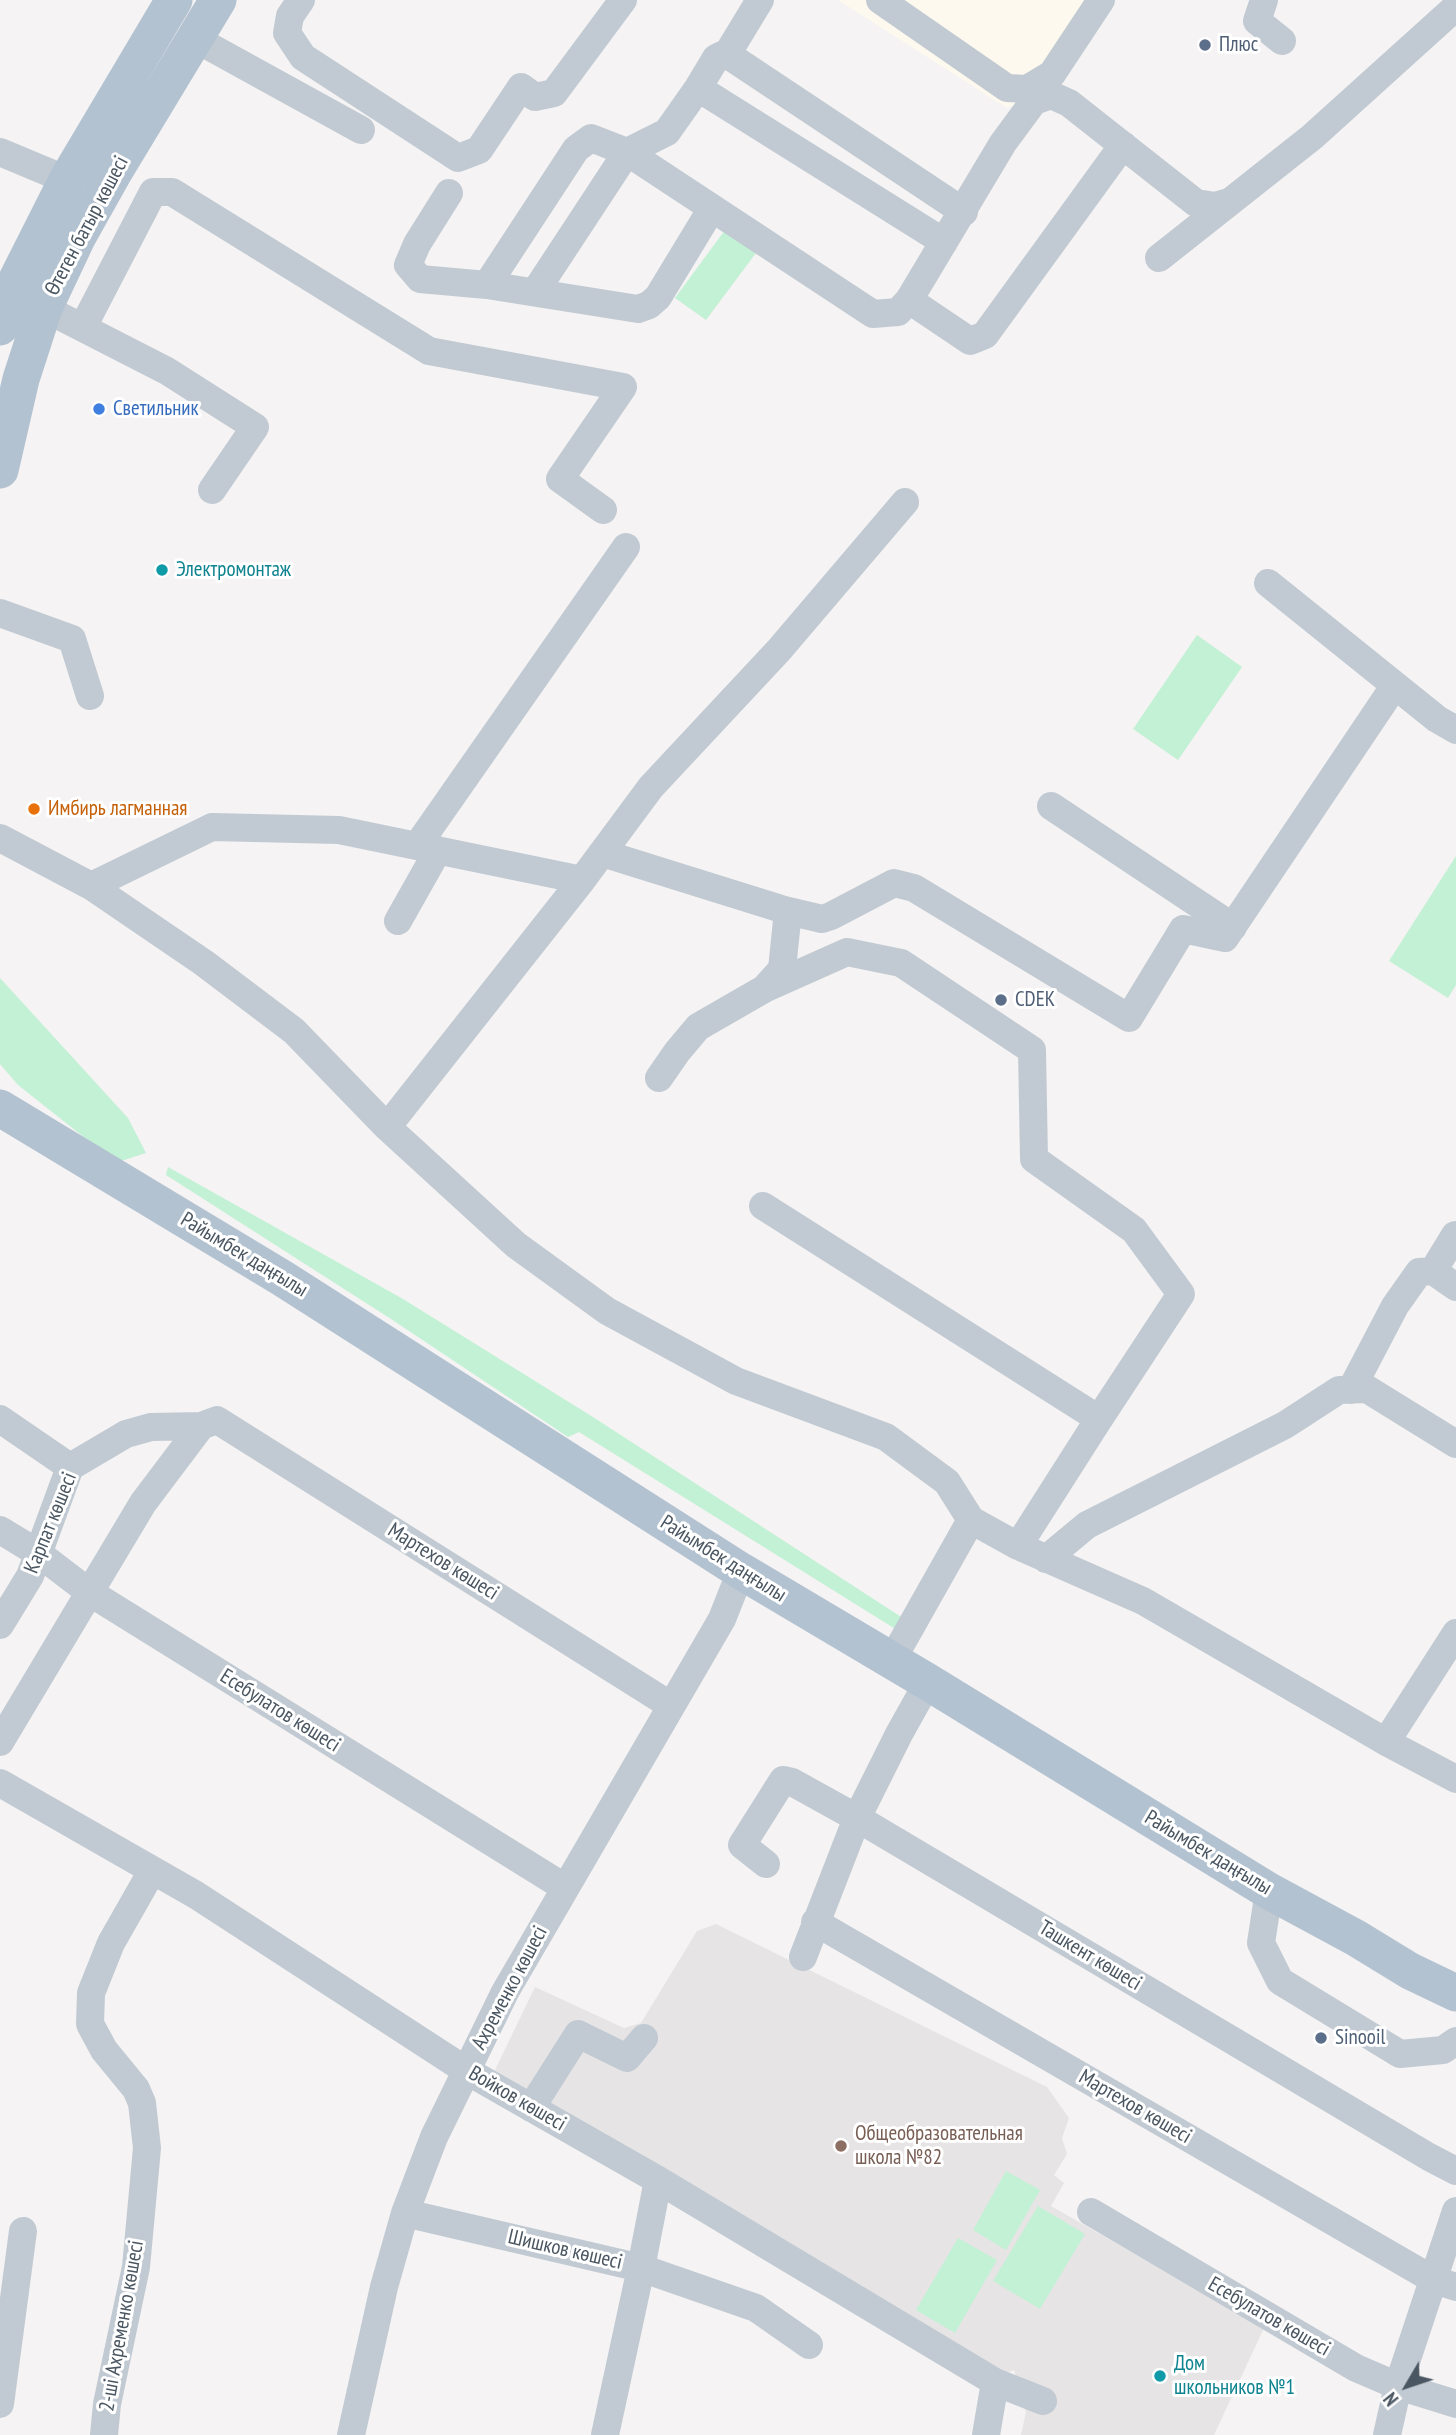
<!DOCTYPE html>
<meta charset="utf-8">
<style>
body{margin:0}
#map{position:relative;width:1456px;height:2435px;overflow:hidden;background:#f5f3f3;font-family:"PT Sans Narrow",sans-serif}
canvas{display:block}
.north{position:absolute;left:1372px;top:2351px;width:70px;height:70px;-webkit-text-stroke:5px #fff;paint-order:stroke;rotate:231deg;font-size:19px;font-weight:700;line-height:28px;text-align:center;color:#4a5661}
.north::after{content:'';display:block;margin:auto;width:24px;height:32px;background:#4a5661;clip-path:polygon(50% 0,100% 100%,50% 72%,0 100%)}
</style>
<div id="map">
<canvas width="1456" height="2435"></canvas>
<div class="north">N</div>
</div>
<script>
const context = document.querySelector('canvas').getContext('2d');
context.lineJoin = 'round';
function fillPath(path, color) {
  context.fillStyle = color;
  context.fill(path, 'evenodd');
}
function shape(rows) {
  const path = new Path2D();
  for (const r of rows) {
    path.moveTo(r[0], r[1]);
    for (let i = 2; i < r.length; i += 2) path.lineTo(r[i], r[i + 1]);
  }
  return path;
}
function trace(path, color, width, dash) {
  context.strokeStyle = color;
  context.lineWidth = width;
  context.lineCap = dash ? 'butt' : 'round';
  context.setLineDash(dash || []);
  context.stroke(path);
}
function label(font, color, halo, rows, align = 'center') {
  context.font = font + ' "PT Sans Narrow",sans-serif';
  context.lineWidth = 6;
  context.setLineDash([]);
  context.textBaseline = 'middle';
  context.strokeStyle = halo;
  context.fillStyle = color;
  for (const [text, x, y, turn = 0] of rows) {
    context.save();
    context.translate(x, y);
    context.rotate((+turn || 0) * Math.PI / 180);
    context.textAlign = isNaN(turn) ? turn : align;
    if (halo) context.strokeText(text, 0, 0);
    context.fillText(text, 0, 0);
    context.restore();
  }
}
fillPath(shape([
 [838,0,1114,0,1056,88,1007,108]
]), '#fdf9ef');
fillPath(shape([
 [716,1924,1047,2087,1069,2118,1062,2138,1067,2154,1054,2175,1064,2183,1051,2206,1264,2328,1214,2435,1021,2435,1026,2412,1014,2370,1002,2375,494,2072,535,1987,624,2028,641,2023,697,1931]
]), '#e6e4e5');
fillPath(shape([
 [725,230,756,253,706,320,675,298],
 [1197,635,1242,667,1178,760,1133,729],
 [1456,856,1456,985,1448,998,1389,961],
 [0,978,128,1118,146,1153,121,1161,85,1138,18,1085,0,1064],
 [168,1167,403,1299,593,1417,909,1622,897,1630,579,1432,568,1437,391,1319,166,1175],
 [1006,2171,1040,2190,1006,2250,973,2230],
 [1038,2206,1085,2234,1040,2309,993,2281],
 [958,2238,997,2260,955,2333,916,2310]
]), '#c3f1d5');
trace(shape([
 [301,0,290,16,287,33,303,57,458,158,479,150,521,87,535,97,554,93,623,0],
 [880,0,1007,88,1027,89,1052,74,1101,0],
 [1264,0,1257,21,1282,41],
 [194,38,361,130],
 [726,56,760,0],
 [698,88,944,242],
 [0,152,67,180],
 [449,193,417,244,408,265,420,279,487,285,638,309,649,305,658,297,712,208],
 [1159,258,1312,137,1456,7],
 [487,285,576,149,591,138,627,152,873,314,898,312,909,300,1003,143,1034,101,1051,95,1069,103,1196,203,1215,206,1229,202],
 [535,292,627,152,667,132,698,88,716,58,722,55,731,57,964,212],
 [909,300,970,341,985,335,1123,145],
 [44,308,167,371,255,427,212,490],
 [83,327,153,192,172,192,429,351,623,387,560,479,603,510],
 [1268,583,1437,719,1456,730],
 [0,613,72,639,90,696],
 [1051,806,1233,927],
 [0,838,91,886,204,963,294,1031,387,1127,516,1245,607,1311,736,1381,886,1437,947,1482,971,1520,1018,1546,1143,1601,1388,1743,1456,1779],
 [417,846,626,547],
 [602,853,788,911,822,919,831,916,894,883,914,888,1129,1018,1183,929,1225,938,1395,685],
 [91,886,212,827,339,830,582,880],
 [398,921,438,850],
 [764,989,782,969,788,911],
 [659,1078,677,1052,698,1027,764,989,847,952,901,963,1032,1050,1034,1159,1134,1230,1181,1294,1099,1419],
 [387,1127,582,880,651,787,779,650,905,502],
 [763,1206,1099,1419,1018,1546],
 [1433,1271,1455,1235],
 [1351,1390,1395,1306,1419,1272,1433,1271,1456,1287],
 [0,1419,70,1467],
 [0,1530,38,1553,89,1592,564,1887],
 [1046,1559,1087,1525,1285,1425,1339,1390,1367,1389,1456,1444],
 [0,1625,30,1576,70,1467,126,1434,151,1427,201,1426],
 [892,1660,971,1520],
 [0,1742,143,1503,201,1426,217,1420,670,1705],
 [1386,1742,1456,1633],
 [0,1783,196,1895,467,2071,658,2180,995,2382,1043,2401],
 [766,1864,742,1845,783,1780,792,1782,857,1818,1429,2157,1456,2171],
 [1269,1891,1261,1943,1280,1981,1400,2054,1443,2050,1456,2041],
 [815,1922,1434,2280,1456,2287],
 [803,1957,857,1818,899,1734,928,1682],
 [531,2108,578,2034,627,2058,644,2038],
 [658,2180,641,2268,756,2308,809,2345],
 [1091,2212,1356,2368,1398,2386,1456,2404],
 [405,2213,641,2268,605,2435],
 [0,2404,23,2231],
 [104,2435,107,2404,136,2267,147,2148,142,2103,136,2089,104,2050,90,2024,91,1993,111,1943,152,1871],
 [351,2435,384,2287,405,2213,434,2137,505,1992,722,1619,741,1571],
 [986,2435,995,2382],
 [1387,2435,1398,2386,1456,2211]
]), '#c1cad2', 28);
trace(shape([
 [0,327,14,285,67,180,174,0],
 [0,470,21,379,44,308,77,238,114,172,218,0],
 [0,1108,282,1278,741,1571,928,1682,1269,1891,1356,1938,1410,1971,1456,1993]
]), '#b3c2d1', 37);
for (const [x, y, r, color] of [
 [1205,45,7,"#5c6f8a"],
 [99,409,7,"#3f7fe0"],
 [162,570,7,"#0f9aa8"],
 [34,809,7,"#e8710a"],
 [1001,1000,7,"#5c6f8a"],
 [1321,2038,7,"#5c6f8a"],
 [841,2146,7,"#8d6e63"],
 [1160,2376,7,"#0f9aa8"]
]) {
  const dot = new Path2D();
  dot.arc(x, y, r, 0, 2 * Math.PI);
  context.fillStyle = color;
  context.fill(dot);
  trace(dot, '#fff', 2.5);
}
label('21px', '#4e5e75', '#fff', [
 ["Плюс",1219,45],
 ["CDEK",1015,1000],
 ["Sinooil",1335,2038]
], 'left');
label('21px', '#4a5661', '#fff', [
 ["Өтеген батыр көшесі",87,226,-62],
 ["Райымбек даңғылы",244,1255,31],
 ["Карпат көшесі",51,1523,-68],
 ["Райымбек даңғылы",723,1559,32],
 ["Мартехов көшесі",443,1562,32],
 ["Есебулатов көшесі",280,1711,32],
 ["Райымбек даңғылы",1208,1853,31],
 ["Ташкент көшесі",1090,1956,31],
 ["Ахременко көшесі",510,1988,-62],
 ["Войков көшесі",517,2099,30],
 ["Мартехов көшесі",1135,2107,30],
 ["Шишков көшесі",565,2250,13],
 ["Есебулатов көшесі",1269,2317,30],
 ["2-ші Ахременко көшесі",122,2326,-80]
]);
label('21px', '#366cbe', '#fff', [
 ["Светильник",113,409]
], 'left');
label('21px', '#0d838f', '#fff', [
 ["Электромонтаж",176,570],
 ["Дом",1174,2364],
 ["школьников №1",1174,2388]
], 'left');
label('21px', '#c56008', '#fff', [
 ["Имбирь лагманная",48,809]
], 'left');
label('21px', '#785e54', '#fff', [
 ["Общеобразовательная",855,2134],
 ["школа №82",855,2158]
], 'left');
</script>
